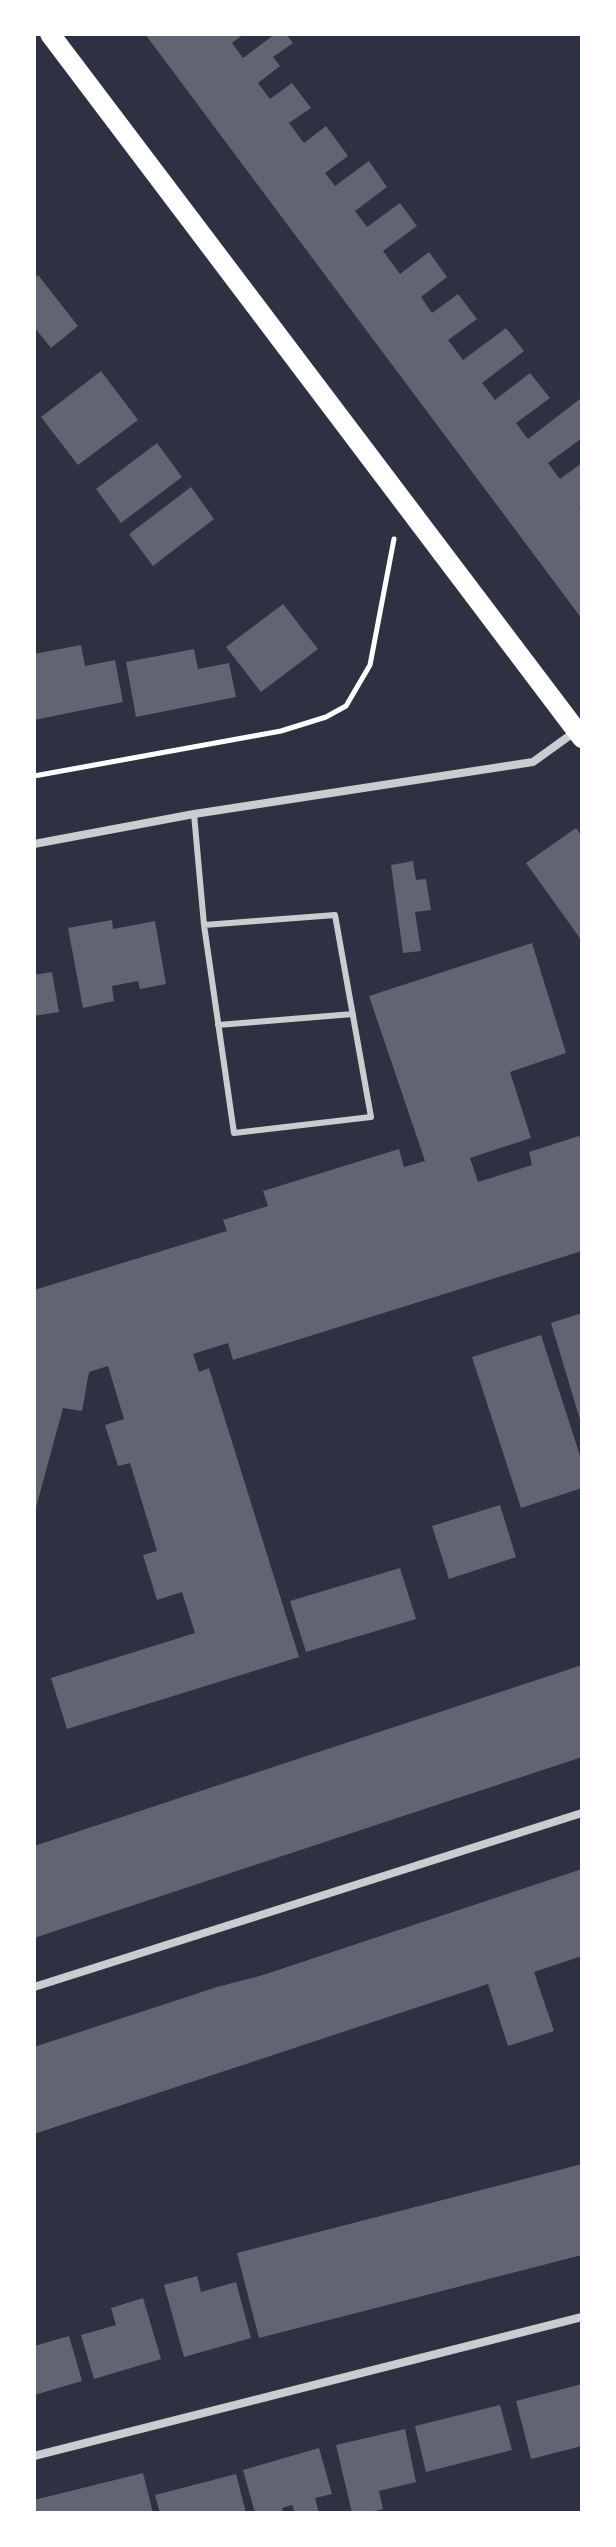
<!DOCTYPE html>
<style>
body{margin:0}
#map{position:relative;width:616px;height:2547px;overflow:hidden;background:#2d3142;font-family:"Archivo Narrow",sans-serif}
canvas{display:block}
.frame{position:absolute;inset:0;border:36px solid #fff;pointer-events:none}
</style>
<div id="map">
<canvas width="616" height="2547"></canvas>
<div class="frame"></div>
</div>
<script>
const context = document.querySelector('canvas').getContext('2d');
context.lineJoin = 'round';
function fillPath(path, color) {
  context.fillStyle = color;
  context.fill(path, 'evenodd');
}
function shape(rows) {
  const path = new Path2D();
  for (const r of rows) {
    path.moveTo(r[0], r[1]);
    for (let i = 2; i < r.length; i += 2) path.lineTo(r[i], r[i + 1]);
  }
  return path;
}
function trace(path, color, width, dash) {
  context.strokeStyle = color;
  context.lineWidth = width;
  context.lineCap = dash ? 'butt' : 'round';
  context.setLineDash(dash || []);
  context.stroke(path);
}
fillPath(shape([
 [145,34,244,34,232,43,243,58,275,34,286,34,293,43,273,57,280,66,258,83,270,99,292,83,311,108,289,123,304,143,326,126,348,156,325,173,335,186,369,161,387,187,355,211,367,227,400,203,417,226,383,251,400,274,429,252,447,277,421,297,432,313,458,294,477,319,448,340,463,360,506,328,524,351,482,383,495,400,530,373,550,398,516,423,528,439,580,399,582,402,582,438,548,463,560,479,582,463,582,506,579,508,582,512,582,619],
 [38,275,78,326,51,348,34,327,34,279],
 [101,371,138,420,78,465,41,417],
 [157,443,182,477,121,523,96,489],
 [191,487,214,519,153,566,129,534],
 [283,604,318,649,261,692,226,647],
 [81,645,85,666,115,660,123,702,34,720,34,654],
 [194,649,198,669,229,663,236,697,136,717,126,662],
 [576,828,582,837,582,941,526,863],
 [413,861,416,880,426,879,431,910,415,912,421,951,403,953,391,865],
 [112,920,113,929,155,921,166,984,140,989,138,981,112,986,114,1001,83,1008,68,928],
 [532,943,566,1053,510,1072,531,1138,470,1158,478,1182,532,1165,529,1152,579,1136,582,1143,582,1251,233,1360,228,1343,193,1354,199,1372,209,1368,299,1657,67,1729,51,1678,195,1633,182,1592,157,1600,143,1555,157,1551,130,1463,118,1466,105,1425,124,1419,108,1366,89,1372,82,1411,63,1408,34,1515,34,1290,227,1231,223,1220,268,1206,263,1191,399,1149,404,1167,425,1161,369,996],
 [52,972,59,1012,34,1016,34,975],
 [582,1313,582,1423,581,1423,551,1323],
 [541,1335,582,1462,582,1488,521,1508,472,1357],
 [500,1505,516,1557,449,1579,432,1526],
 [400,1568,416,1619,306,1652,290,1601],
 [582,1665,582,1757,34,1938,34,1846],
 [582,1869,582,1956,534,1972,554,2031,508,2046,488,1984,34,2134,34,2047,217,1987,263,1975],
 [582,2164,582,2255,259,2338,237,2253],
 [197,2276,201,2292,236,2282,251,2338,184,2357,164,2285],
 [143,2298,161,2359,94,2379,81,2335,116,2325,111,2308],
 [69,2336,82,2381,34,2395,34,2346],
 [582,2384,582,2446,531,2459,516,2401],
 [500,2405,512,2450,426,2472,415,2426],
 [405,2429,416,2482,379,2491,383,2509,367,2513,352,2513,336,2445],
 [319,2448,332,2494,315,2498,319,2513,295,2513,292,2505,282,2508,283,2513,255,2513,243,2470],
 [143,2473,153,2513,34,2513,34,2500],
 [236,2474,246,2513,160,2513,155,2495]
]), '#626471');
trace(shape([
 [34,776,281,731,326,717,346,706,370,665,394,539]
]), '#fff', 5);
trace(shape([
 [194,814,204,925,234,1133,371,1117,335,915,204,925],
 [218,1025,353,1014]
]), '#caccd0', 6);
trace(shape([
 [34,844,194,814,533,762,576,731],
 [34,1987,582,1813],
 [34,2456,582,2317]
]), '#caccd0', 8);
trace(shape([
 [50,34,582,738]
]), '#fff', 20);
</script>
